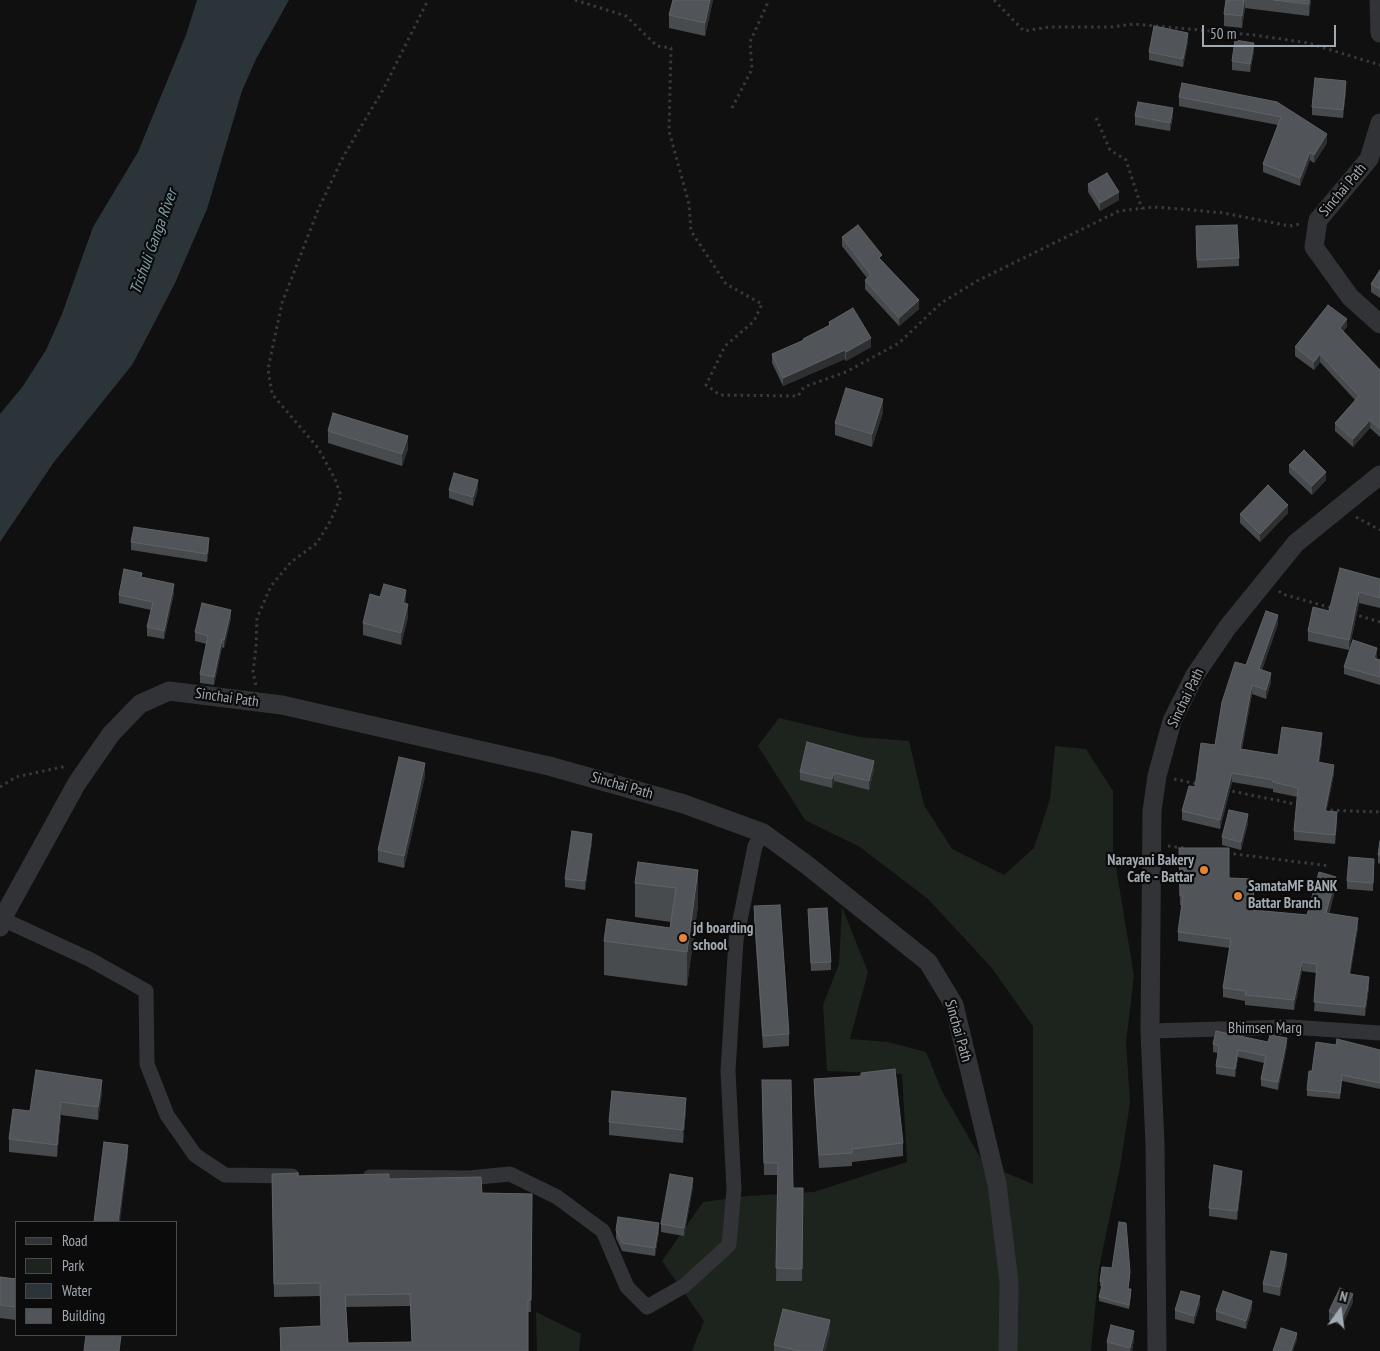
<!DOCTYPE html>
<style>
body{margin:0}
#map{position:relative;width:1380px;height:1351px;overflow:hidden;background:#101011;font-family:"PT Sans Narrow",sans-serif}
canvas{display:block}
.legend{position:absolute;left:15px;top:1221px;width:162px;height:115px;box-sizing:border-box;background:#0b0b0c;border:1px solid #474b4e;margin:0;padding:6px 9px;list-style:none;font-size:15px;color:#a2aab1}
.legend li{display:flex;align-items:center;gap:10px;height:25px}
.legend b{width:25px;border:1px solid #474b4e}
.north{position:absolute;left:1315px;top:1286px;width:50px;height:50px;-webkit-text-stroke:4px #0b0b0c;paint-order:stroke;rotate:14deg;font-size:14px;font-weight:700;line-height:20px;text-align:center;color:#a2aab1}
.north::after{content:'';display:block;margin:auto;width:18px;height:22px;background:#a2aab1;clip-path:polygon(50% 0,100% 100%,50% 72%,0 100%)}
.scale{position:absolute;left:1202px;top:25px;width:134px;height:22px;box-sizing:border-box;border:2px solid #a2aab1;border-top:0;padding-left:6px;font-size:15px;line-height:18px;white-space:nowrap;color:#a2aab1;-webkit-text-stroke:4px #0b0b0c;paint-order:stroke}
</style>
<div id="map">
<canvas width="1380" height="1351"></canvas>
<ul class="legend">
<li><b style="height:6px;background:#313336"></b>Road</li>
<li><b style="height:14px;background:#1d241d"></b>Park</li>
<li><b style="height:14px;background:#2b3539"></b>Water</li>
<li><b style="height:14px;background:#515559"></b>Building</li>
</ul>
<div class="north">N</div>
<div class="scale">50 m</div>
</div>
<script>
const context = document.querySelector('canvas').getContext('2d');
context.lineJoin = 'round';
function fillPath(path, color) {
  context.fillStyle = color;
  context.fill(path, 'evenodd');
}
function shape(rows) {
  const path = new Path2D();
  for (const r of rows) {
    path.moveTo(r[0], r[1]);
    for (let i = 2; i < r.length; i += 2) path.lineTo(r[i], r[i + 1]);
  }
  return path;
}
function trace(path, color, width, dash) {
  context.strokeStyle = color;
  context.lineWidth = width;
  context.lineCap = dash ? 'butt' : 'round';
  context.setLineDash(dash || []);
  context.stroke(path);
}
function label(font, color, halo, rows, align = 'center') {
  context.font = font + ' "PT Sans Narrow",sans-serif';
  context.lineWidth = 4.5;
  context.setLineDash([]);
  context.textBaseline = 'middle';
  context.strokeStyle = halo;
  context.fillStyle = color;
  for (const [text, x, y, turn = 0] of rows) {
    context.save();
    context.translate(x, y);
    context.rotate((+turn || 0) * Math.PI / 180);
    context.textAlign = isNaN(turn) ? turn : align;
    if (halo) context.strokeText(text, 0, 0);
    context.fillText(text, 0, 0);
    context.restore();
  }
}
fillPath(shape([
 [779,718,859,737,909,741,924,805,952,849,1004,875,1034,848,1050,799,1055,746,1086,749,1113,791,1113,849,1134,976,1126,1042,1130,1103,1120,1167,1099,1268,1091,1351,692,1351,704,1321,662,1261,703,1202,748,1196,814,1192,907,1162,902,1074,827,1071,823,1005,839,964,842,907,868,972,850,1039,888,1042,926,1052,942,1091,984,1164,1033,1184,1033,1026,991,967,928,899,860,847,805,820,758,746],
 [536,1312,581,1334,579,1351,537,1351]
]), '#1d241d');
fillPath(shape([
 [197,0,289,0,256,59,242,91,207,209,175,283,149,333,132,365,54,462,0,542,0,414,23,386,46,350,62,314,93,227,138,152,186,35]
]), '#2b3539');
trace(shape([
 [575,0,626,16,657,46,671,48,669,131,689,204,691,231,726,284,762,304,754,321,725,346,706,385,720,395,798,396,804,387,846,372,899,343,941,303,977,281,1119,211,1153,207,1181,209,1224,213,1290,226,1300,224],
 [994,0,1024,31,1049,27,1112,27,1134,24,1254,35,1308,43,1380,65],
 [732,108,752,69,750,42,769,0],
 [1096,118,1110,150,1126,160,1142,209],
 [1356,517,1380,530],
 [1279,591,1282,594,1332,608],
 [1353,614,1380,622],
 [256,685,253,672,256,648,257,618,271,586,291,562,317,543,331,520,341,496,335,479,318,448,272,394,268,369,282,303,318,210,343,157,384,88,428,0],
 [1174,779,1198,784],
 [0,787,16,777,67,766],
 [1226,790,1300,805],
 [1324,810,1380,812],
 [1168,846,1184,848],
 [1227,853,1330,866]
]), '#373a3d', 3, [2.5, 4]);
trace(shape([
 [2,919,89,959,146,991,147,1064,167,1115,195,1155,225,1175,292,1176],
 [1150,1031,1291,1027,1380,1033],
 [370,1177,469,1178,510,1174,557,1197,603,1231,627,1287,647,1307,684,1286,729,1245,734,1189,728,1071,736,940,755,846,763,833]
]), '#313336', 15);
trace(shape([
 [1379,0,1380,33],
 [1380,123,1369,159,1318,220,1314,247,1350,297,1380,324],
 [0,927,2,919,77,783,111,734,140,704,169,691,282,705,549,766,684,804,763,833,807,865,928,962,954,1005,997,1184,1009,1282,1008,1351],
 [1157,1351,1155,1144,1150,1031,1152,811,1157,776,1172,721,1195,675,1227,628,1296,543,1380,475]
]), '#313336', 19);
fillPath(shape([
 [673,0,713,0,705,36,669,28,669,15],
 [1226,0,1311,0,1309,16,1245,8,1242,28,1224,26,1224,14],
 [1188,42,1183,67,1149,60,1149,52],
 [1254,51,1250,72,1232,70,1232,61],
 [1346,90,1343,118,1312,115,1312,107],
 [1179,97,1277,102,1327,143,1314,163,1310,160,1300,186,1263,172,1263,164,1278,125,1179,106],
 [1135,116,1173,116,1170,131,1135,125],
 [1088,184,1119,200,1100,211,1088,192],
 [1196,234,1239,258,1239,266,1197,268],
 [842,237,882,261,919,309,899,326,865,289,865,280,867,278,842,246],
 [1380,270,1380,298,1371,292,1371,284],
 [829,322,871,347,846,361,845,359,783,386,772,363,772,354,803,341,803,339,829,326],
 [1347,327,1343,331,1380,370,1380,437,1370,428,1353,447,1335,431,1335,423,1355,400,1320,362,1314,370,1295,356,1295,347],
 [883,412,872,447,835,435,835,423],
 [328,431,408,449,402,466,328,443],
 [1289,465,1326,480,1312,495,1289,473],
 [478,489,473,506,449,498,449,490],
 [1288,513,1260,542,1240,523,1240,514],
 [131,542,209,547,207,562,131,550],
 [142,577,174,593,164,639,147,636,147,627,151,610,119,603,119,595],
 [1380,579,1380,608,1359,603,1349,650,1308,641,1308,631,1329,611],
 [380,597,406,602,408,617,401,645,363,635,363,623],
 [231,618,224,648,222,647,214,685,200,683,200,674,207,644,195,641,195,632],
 [1278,624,1262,670,1271,682,1266,699,1252,694,1242,749,1278,755,1322,742,1319,762,1334,774,1326,811,1337,821,1335,844,1294,840,1294,831,1298,797,1273,792,1273,789,1232,782,1220,829,1182,820,1182,811,1195,787,1215,745,1246,665],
 [1377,656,1376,659,1380,660,1380,685,1344,674,1344,667],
 [874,769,869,790,834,781,832,788,800,780,800,772],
 [425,776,404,868,378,862,378,850],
 [1248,823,1241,850,1222,845,1222,837],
 [1380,841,1380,864,1378,863,1378,855],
 [592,842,585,890,565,887,565,879],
 [1179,848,1229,878,1254,888,1253,910,1307,915,1336,886,1329,914,1358,927,1350,975,1369,987,1365,1016,1314,1011,1317,973,1302,971,1294,1010,1245,1005,1245,1001,1223,997,1223,988,1230,948,1178,941,1178,932,1182,905,1180,905],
 [1374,867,1373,891,1347,889,1347,881],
 [698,870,698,905,687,986,604,975,604,941,670,928,671,922,635,917,635,883],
 [754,906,789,1034,789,1046,763,1048,754,919],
 [808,909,831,962,831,970,811,971],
 [1268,1042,1287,1046,1278,1090,1261,1086,1261,1079,1264,1063,1238,1057,1235,1077,1216,1074,1216,1066,1218,1053,1213,1052,1213,1044],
 [1336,1045,1380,1050,1380,1089,1342,1081,1340,1099,1307,1096,1307,1090,1312,1071],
 [36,1070,102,1092,98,1120,61,1115,57,1157,9,1152,9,1139,30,1111],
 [814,1079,903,1143,903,1156,852,1162,852,1166,819,1168,814,1091],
 [762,1080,793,1188,803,1188,802,1281,776,1281,778,1175,764,1175],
 [686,1110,683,1143,609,1135,609,1122],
 [272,1174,298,1176,389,1179,482,1193,532,1194,531,1312,528,1312,528,1351,280,1351,280,1328,321,1326,320,1296,274,1297],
 [410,1306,412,1342,348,1343,346,1307],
 [1242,1179,1237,1220,1209,1216,1209,1208],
 [693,1187,684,1236,661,1232,661,1224],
 [616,1230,659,1231,655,1256,622,1251,616,1238],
 [1287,1263,1280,1296,1263,1292,1263,1284],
 [1130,1276,1128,1289,1131,1293,1129,1309,1099,1301,1099,1297,1102,1286,1100,1286,1100,1281],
 [0,1277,16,1279,16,1320,0,1318],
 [1353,1302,1342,1326,1329,1320,1329,1311],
 [1200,1304,1194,1324,1175,1319,1175,1310],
 [1252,1309,1246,1329,1216,1320,1216,1311],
 [830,1332,825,1351,774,1351,774,1345],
 [1134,1339,1132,1351,1107,1351,1107,1342]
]), '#484b4e');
fillPath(shape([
 [710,0,713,0,705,36,705,23],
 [1244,0,1245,8,1242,28,1242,16],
 [1309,0,1311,0,1309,16],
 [1188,33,1188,42,1183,67,1183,59],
 [1254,43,1254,51,1250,72,1250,64],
 [1346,81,1346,90,1343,118,1343,110],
 [1173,108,1173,116,1170,131,1170,123],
 [1327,134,1327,143,1314,163,1314,155],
 [1310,152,1310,160,1300,186,1300,178],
 [1119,192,1119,200,1100,211,1100,203],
 [919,300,919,309,899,326,899,318],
 [1347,319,1347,327,1340,336,1340,328],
 [871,338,871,347,846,361,846,352],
 [845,350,845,359,783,386,783,378],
 [1320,354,1320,362,1314,370,1314,362],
 [883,399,883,412,872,447,872,434],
 [1370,420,1370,428,1353,447,1353,439],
 [408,436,408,449,402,466,402,454],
 [1326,472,1326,480,1312,495,1312,486],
 [478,480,478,489,473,506,473,497],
 [1288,505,1288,513,1260,542,1260,534],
 [209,538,209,547,207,562,207,554],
 [174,584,174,593,164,639,164,631],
 [406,590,406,602,403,615,403,603],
 [1359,592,1359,603,1349,650,1349,640],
 [408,604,408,617,401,645,401,633],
 [231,610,231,618,224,648,224,640],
 [1278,615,1278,624,1259,678,1259,669],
 [222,639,222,647,214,685,214,677],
 [1377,648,1377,656,1374,666,1374,658],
 [1271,673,1271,682,1266,699,1266,690],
 [1252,685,1252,694,1240,758,1240,749],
 [1322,733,1322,742,1318,771,1318,762],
 [874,761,874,769,869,790,869,781],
 [425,763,425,776,404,868,404,856],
 [1334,765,1334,774,1325,820,1325,811],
 [834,773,834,781,832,788,832,779],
 [1232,773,1232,782,1220,829,1220,820],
 [1337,812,1337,821,1335,844,1335,835],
 [1248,814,1248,823,1241,850,1241,842],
 [592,834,592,842,585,890,585,881],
 [698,870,698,905,687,986,687,952],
 [1336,877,1336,886,1326,923,1326,913],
 [1358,918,1358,927,1349,984,1349,974],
 [1302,962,1302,971,1294,1010,1294,1000],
 [1369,977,1369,987,1365,1016,1365,1007],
 [1287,1038,1287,1046,1278,1090,1278,1082],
 [1238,1050,1238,1057,1235,1077,1235,1069],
 [102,1080,102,1092,98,1120,98,1107],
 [686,1098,686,1110,683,1143,683,1130],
 [61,1102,61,1115,57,1157,57,1145],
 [128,1145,128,1157,120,1222,118,1222],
 [1242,1171,1242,1179,1237,1220,1237,1211],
 [693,1178,693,1187,684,1236,684,1228],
 [659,1223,659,1231,655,1256,655,1248],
 [1287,1254,1287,1263,1280,1296,1280,1287],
 [1353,1294,1353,1302,1342,1326,1342,1318],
 [1200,1296,1200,1304,1194,1324,1194,1316],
 [1252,1301,1252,1309,1246,1329,1246,1321],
 [830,1320,830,1332,825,1351,822,1351],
 [1134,1331,1134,1339,1132,1351,1130,1351,1130,1348],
 [1297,1333,1297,1340,1293,1351,1291,1351]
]), '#2d2f31');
const building = shape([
 [673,0,710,0,705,23,669,15,673,0],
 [1226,0,1244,0,1242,16,1224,14,1226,0],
 [1274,0,1309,0,1309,4,1274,0],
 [1154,26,1188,33,1183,59,1149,52,1154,26],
 [1235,40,1254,43,1250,64,1232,61,1235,40],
 [1315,78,1346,81,1343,110,1312,107,1315,78],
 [1182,83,1277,102,1327,134,1314,155,1310,152,1300,178,1263,164,1281,117,1179,97,1182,83],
 [1138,102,1173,108,1170,123,1135,116,1138,102],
 [1107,173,1119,192,1100,203,1088,184,1107,173],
 [858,225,882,255,879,258,919,300,899,318,865,280,871,275,842,237,858,225],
 [1237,225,1239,258,1197,260,1196,226,1237,225],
 [1380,270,1380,289,1371,284,1380,270],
 [1328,305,1347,319,1340,328,1380,370,1380,429,1370,420,1353,439,1335,423,1359,396,1320,354,1314,362,1295,347,1328,305],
 [853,308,871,338,846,352,845,350,783,378,772,354,804,340,803,339,830,325,829,322,853,308],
 [846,388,883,399,872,434,835,423,846,388],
 [333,413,408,436,402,454,328,431,333,413],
 [1304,450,1326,472,1312,486,1289,465,1304,450],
 [454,473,478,480,473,497,449,490,454,473],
 [1268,485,1288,505,1260,534,1240,514,1268,485],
 [134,527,209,538,207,554,131,542,134,527],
 [1340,568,1380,579,1380,598,1359,592,1349,640,1308,631,1313,607,1329,611,1340,568],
 [124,569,142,573,141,577,174,584,164,631,147,627,153,602,119,595,124,569],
 [384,584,406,590,403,603,408,604,401,633,363,623,370,594,380,597,384,584],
 [202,603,231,610,224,640,222,639,214,677,200,674,208,636,195,632,202,603],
 [1266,611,1278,615,1259,669,1271,673,1266,690,1252,685,1240,749,1278,755,1282,727,1322,733,1318,762,1334,765,1325,811,1337,812,1335,835,1294,831,1298,788,1273,782,1273,780,1232,773,1220,820,1182,811,1189,786,1195,787,1201,743,1215,745,1222,702,1235,662,1246,665,1266,611],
 [1353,640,1377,648,1374,658,1380,660,1380,677,1344,667,1353,640],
 [807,742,874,761,869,781,834,773,832,779,800,772,807,742],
 [399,757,425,763,404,856,378,850,399,757],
 [1229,810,1248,814,1241,842,1222,837,1229,810],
 [572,831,592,834,585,881,565,879,572,831],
 [1380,841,1380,855,1378,855,1380,841],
 [1179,848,1229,848,1229,878,1254,879,1253,910,1307,915,1319,872,1336,877,1326,913,1358,918,1349,974,1369,977,1365,1007,1314,1002,1317,964,1302,962,1294,1000,1245,995,1246,991,1223,988,1231,939,1178,932,1183,896,1180,896,1179,848],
 [1349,857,1374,859,1373,883,1347,881,1349,857],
 [638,862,698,870,687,952,604,941,607,919,670,928,676,888,635,883,638,862],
 [780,905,789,1034,763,1036,754,906,780,905],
 [827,908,831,962,811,963,808,909,827,908],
 [1216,1031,1268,1042,1270,1035,1287,1038,1278,1082,1261,1079,1266,1056,1238,1050,1235,1069,1216,1066,1219,1046,1213,1044,1216,1031],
 [1337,1039,1380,1050,1380,1083,1342,1075,1340,1093,1307,1090,1309,1071,1312,1071,1316,1042,1336,1045,1337,1039],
 [895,1069,903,1143,852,1149,852,1153,819,1155,814,1079,861,1076,861,1073,895,1069],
 [36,1070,102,1080,98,1107,61,1102,57,1145,9,1139,13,1109,30,1111,36,1070],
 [762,1080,791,1080,793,1188,803,1188,802,1269,776,1268,778,1163,764,1163,762,1080],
 [612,1091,686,1098,683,1130,609,1122,612,1091],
 [104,1142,128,1145,118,1222,94,1222,104,1142],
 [1214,1165,1242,1171,1237,1211,1209,1208,1214,1165],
 [298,1173,298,1176,389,1174,389,1179,481,1177,482,1193,532,1194,531,1300,528,1300,528,1351,281,1351,280,1328,321,1326,320,1283,274,1284,272,1174,298,1173],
 [410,1294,412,1342,348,1343,345,1295,410,1294],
 [670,1174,693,1178,684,1228,661,1224,670,1174],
 [618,1217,659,1223,655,1248,622,1243,616,1230,618,1217],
 [1119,1222,1126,1223,1130,1272,1128,1289,1131,1289,1129,1305,1099,1297,1103,1282,1100,1281,1102,1267,1112,1268,1119,1222],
 [1271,1251,1287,1254,1280,1287,1263,1284,1271,1251],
 [0,1277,16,1279,16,1307,0,1305,0,1277],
 [1340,1288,1353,1294,1342,1318,1329,1311,1340,1288],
 [1181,1291,1200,1296,1194,1316,1175,1310,1181,1291],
 [1223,1291,1252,1301,1246,1321,1216,1311,1223,1291],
 [783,1309,830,1320,822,1351,800,1351,774,1345,783,1309],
 [1111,1325,1134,1331,1130,1348,1107,1342,1111,1325],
 [1281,1328,1297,1333,1291,1351,1273,1351,1281,1328],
 [86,1335,121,1335,119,1351,84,1351,86,1335]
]);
fillPath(building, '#515559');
trace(building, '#5e6367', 1);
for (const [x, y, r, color] of [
 [1204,870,5,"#e48435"],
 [1238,896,5,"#e48435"],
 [683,938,5,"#e48435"]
]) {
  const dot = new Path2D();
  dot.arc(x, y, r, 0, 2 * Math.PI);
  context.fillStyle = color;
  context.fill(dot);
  trace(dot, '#0b0b0c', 2);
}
label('15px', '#a2aab1', '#0b0b0c', [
 ["Sinchai Path",1343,190,-50],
 ["Sinchai Path",227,698,8],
 ["Sinchai Path",1186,698,-64],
 ["Sinchai Path",622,786,16],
 ["Bhimsen Marg",1265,1029],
 ["Sinchai Path",958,1031,74]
]);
label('bold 15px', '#a2aab1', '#0b0b0c', [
 ["Narayani Bakery",1194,861,"right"],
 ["Cafe - Battar",1194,878,"right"],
 ["SamataMF BANK",1248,887],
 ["Battar Branch",1248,904],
 ["jd boarding",693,929],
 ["school",693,946]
], 'left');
label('italic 16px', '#7b9fab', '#0b0b0c', [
 ["Trishuli Ganga River",154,242,-70]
]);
</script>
